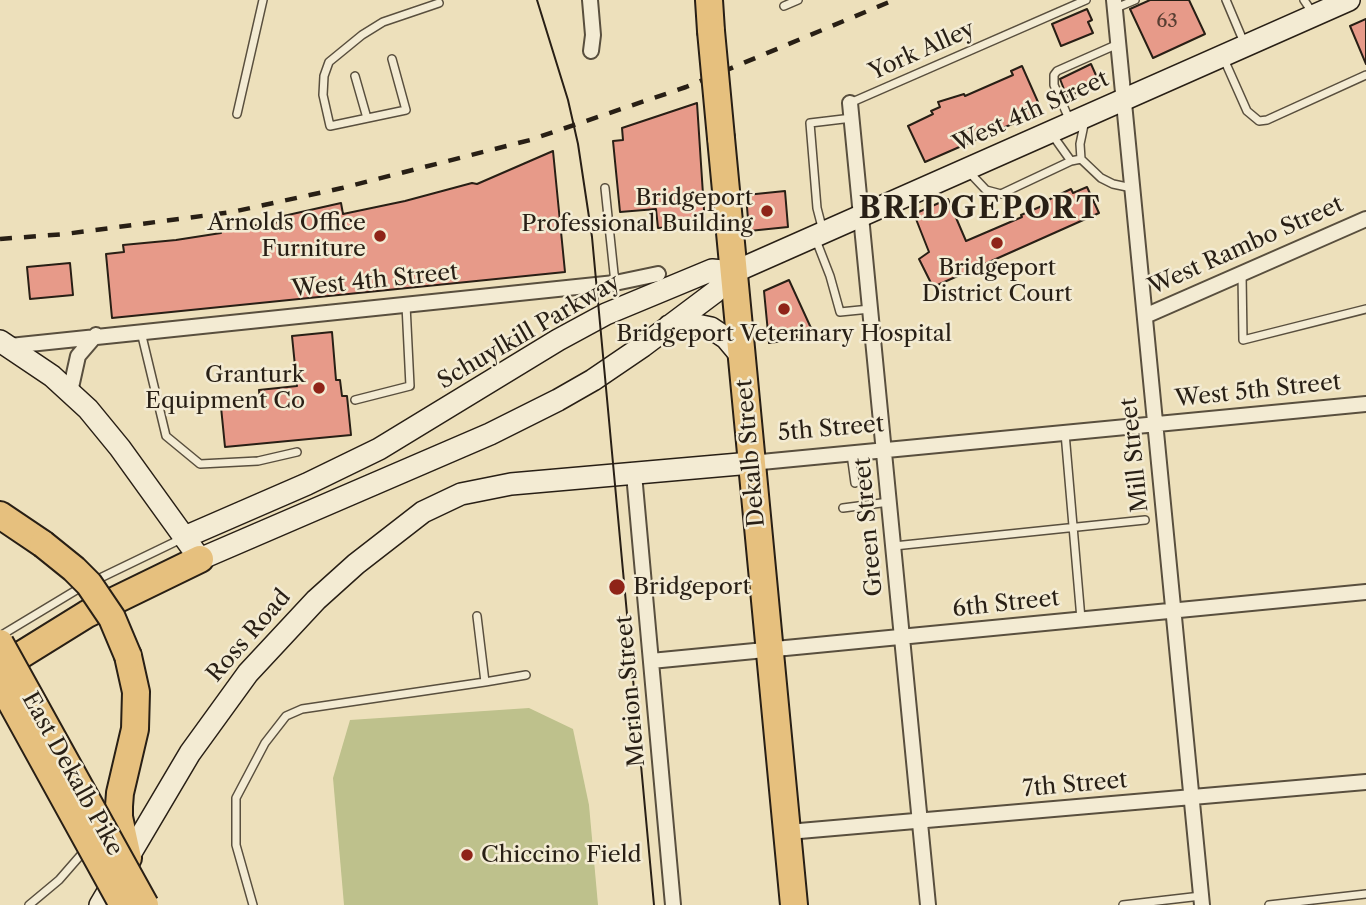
<!DOCTYPE html>
<style>
body{margin:0}
canvas{display:block;background:#ede0bb}
</style>
<canvas width="1366" height="905"></canvas>
<script>
const context = document.querySelector('canvas').getContext('2d');
context.lineJoin = 'round';
function fillPath(path, color) {
  context.fillStyle = color;
  context.fill(path, 'evenodd');
}
function shape(rows) {
  const path = new Path2D();
  for (const r of rows) {
    path.moveTo(r[0], r[1]);
    for (let i = 2; i < r.length; i += 2) path.lineTo(r[i], r[i + 1]);
  }
  return path;
}
function trace(path, color, width, dash) {
  context.strokeStyle = color;
  context.lineWidth = width;
  context.lineCap = dash ? 'butt' : 'round';
  context.setLineDash(dash || []);
  context.stroke(path);
}
function label(font, color, halo, rows, align = 'center') {
  context.font = font + ' "Libre Caslon Text",serif';
  context.lineWidth = 5;
  context.setLineDash([]);
  context.textBaseline = 'middle';
  context.strokeStyle = halo;
  context.fillStyle = color;
  for (const [text, x, y, turn = 0] of rows) {
    context.save();
    context.translate(x, y);
    context.rotate((+turn || 0) * Math.PI / 180);
    context.textAlign = isNaN(turn) ? turn : align;
    if (halo) context.strokeText(text, 0, 0);
    context.fillText(text, 0, 0);
    context.restore();
  }
}
fillPath(shape([
 [529,708,573,729,589,805,598,905,344,905,333,778,350,720]
]), '#bec18c');
const building = shape([
 [1150,0,1189,0,1205,34,1153,58,1130,9,1150,0],
 [1087,9,1092,20,1088,22,1093,33,1061,46,1052,24,1087,9],
 [1366,19,1366,64,1350,26,1366,19],
 [1091,64,1099,82,1067,97,1060,79,1091,64],
 [1022,66,1042,111,925,162,908,126,933,114,931,111,940,107,938,102,964,94,965,96,1013,75,1011,71,1022,66],
 [697,103,705,225,658,228,656,209,620,212,613,141,623,140,622,128,697,103],
 [553,151,565,272,112,318,106,254,124,252,123,245,176,240,221,233,221,230,280,222,279,217,341,203,343,214,405,201,472,183,477,184,553,151],
 [1087,187,1099,213,933,287,919,259,929,252,914,214,948,199,966,241,1022,217,1021,215,1049,203,1048,200,1071,189,1073,193,1087,187],
 [785,191,788,227,749,231,746,195,785,191],
 [70,263,73,295,30,299,27,267,70,263],
 [789,280,811,328,796,334,797,339,769,343,764,291,789,280],
 [332,332,336,380,340,380,342,396,347,396,351,435,225,447,221,407,260,403,259,390,297,386,292,336,332,332]
]);
fillPath(building, '#e79a89');
trace(building, '#281f15', 2);
const lane = shape([
 [1226,0,1245,45],
 [1304,0,1312,12],
 [784,6,798,0],
 [1116,8,1135,0],
 [1223,57,1247,111,1259,121,1267,120,1366,75],
 [392,59,406,110,330,126,323,95,324,76,329,62,362,35,383,22,439,3],
 [355,76,367,118],
 [850,103,1086,0],
 [237,114,263,0],
 [1085,120,1080,144,1081,159,1101,178,1113,184,1132,188],
 [1070,121,1054,85,1054,75,1057,71,1118,44],
 [1051,133,1071,161],
 [969,172,986,190,1001,194,1071,161,1081,159],
 [605,188,615,283],
 [823,231,817,208,810,123,852,118],
 [816,240,830,276,840,312,870,309],
 [1242,274,1243,340,1366,309],
 [141,332,166,436,200,464,258,461,297,452],
 [355,400,410,386,406,305],
 [1065,433,1081,619],
 [851,454,855,483],
 [843,508,889,502],
 [894,546,1145,520],
 [94,581,181,539],
 [0,636,83,586],
 [485,682,526,675],
 [29,905,59,880,86,849],
 [253,905,236,845,236,798,265,743,286,716,302,709,485,682,477,616],
 [1123,905,1201,896],
 [1269,905,1366,894]
]);
const street = shape([
 [590,0,593,35,591,51],
 [1114,0,1202,905],
 [850,103,928,905],
 [1145,316,1366,219],
 [10,346,615,283,658,274],
 [70,392,78,356,96,335],
 [751,463,1366,404],
 [634,474,673,905],
 [651,661,1366,592],
 [788,832,1366,782]
]);
const secondary = shape([
 [669,326,692,324,711,328,726,338,742,357],
 [0,341,52,376,88,409,120,448,200,559,490,434,558,400,593,380,643,346,715,292,734,272,1349,0],
 [185,537,307,484,379,449,558,340,606,314,712,270,734,272],
 [100,905,190,753,248,673,316,600,356,564,423,512,461,494,511,484,751,463]
]);
const highway = shape([
 [709,0,711,31],
 [721,138,794,905],
 [0,515,43,544],
 [128,656,136,692,135,729,120,793,119,806,119,817,128,858],
 [0,668,87,614,200,559]
]);
trace(lane, '#594f3e', 10);
trace(street, '#594f3e', 18);
trace(secondary, '#281f15', 24);
trace(highway, '#281f15', 30);
trace(lane, '#f3ebd3', 7);
trace(street, '#f3ebd3', 14);
trace(secondary, '#f3ebd3', 21);
trace(highway, '#e6c07e', 26);
trace(shape([
 [537,0,568,100,578,144,592,237,654,905]
]), '#281f15', 2);
trace(shape([
 [0,239,65,234,232,212,342,188,530,140,686,87,894,0]
]), '#281f15', 4.5, [12, 12]);
const highwayBridge = shape([
 [711,31,721,138],
 [43,544,74,569,89,584,112,618,128,656],
 [0,643,145,905],
 [0,682,123,905]
]);
trace(highwayBridge, '#281f15', 30, []);
trace(highwayBridge, '#e6c07e', 26);
for (const [x, y, r, color] of [
 [767,211,7,"#8f2418"],
 [380,236,7,"#8f2418"],
 [997,243,7,"#8f2418"],
 [784,309,7,"#8f2418"],
 [319,388,7,"#8f2418"],
 [617,587,9,"#8f2418"],
 [467,855,7,"#8f2418"]
]) {
  const dot = new Path2D();
  dot.arc(x, y, r, 0, 2 * Math.PI);
  context.fillStyle = color;
  context.fill(dot);
  trace(dot, '#f3ebd3', 2.5);
}
label('19px', '#583e32', null, [
 ["63",1167,22]
]);
label('23px', '#281f15', '#f3ebd3', [
 ["York Alley",922,51,-24],
 ["West 4th Street",1031,112,-24],
 ["West Rambo Street",1246,246,-24],
 ["West 4th Street",375,281,-6],
 ["Schuylkill Parkway",529,332,-30],
 ["West 5th Street",1258,391,-6],
 ["5th Street",831,429,-5],
 ["Dekalb Street",751,453,-95],
 ["Mill Street",1135,455,-96],
 ["Green Street",869,527,-95],
 ["6th Street",1006,604,-6],
 ["Ross Road",249,636,-49],
 ["Merion Street",631,691,-95],
 ["East Dekalb Pike",72,774,61],
 ["7th Street",1075,785,-5]
]);
label('23px', '#281f15', '#f3ebd3', [
 ["Bridgeport",753,198],
 ["Professional Building",753,224],
 ["Arnolds Office",366,223],
 ["Furniture",366,249],
 ["Bridgeport",997,268,"center"],
 ["District Court",997,294,"center"],
 ["Bridgeport Veterinary Hospital",784,334,"center"],
 ["Granturk",305,375],
 ["Equipment Co",305,401],
 ["Bridgeport",633,587,"left"],
 ["Chiccino Field",481,855,"left"]
], 'right');
context.letterSpacing = '2px';
label('bold 30px', '#281f15', '#f3ebd3', [
 ["BRIDGEPORT",980,209]
]);
context.letterSpacing = '0px';
</script>
